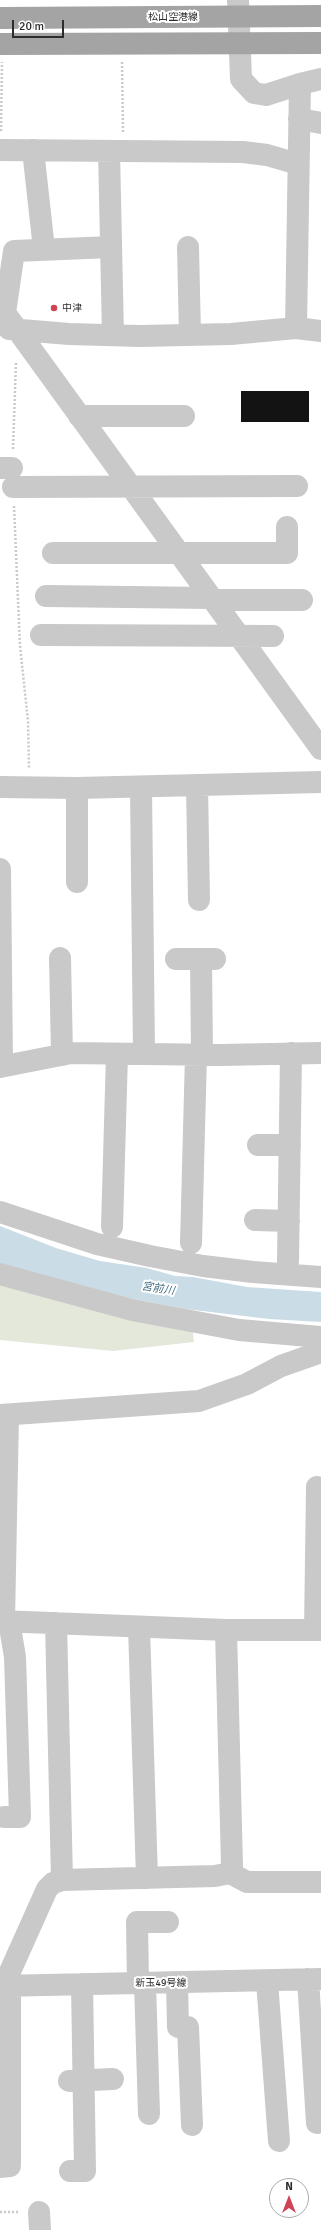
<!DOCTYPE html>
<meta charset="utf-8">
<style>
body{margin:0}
#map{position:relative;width:321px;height:2230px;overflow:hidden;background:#fff;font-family:Signika,sans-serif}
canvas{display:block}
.north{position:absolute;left:269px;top:2178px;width:40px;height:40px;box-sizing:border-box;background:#fff;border:1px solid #ababab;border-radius:50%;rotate:0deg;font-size:11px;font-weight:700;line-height:16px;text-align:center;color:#2c2c2c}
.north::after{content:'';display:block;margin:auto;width:14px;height:18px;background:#ce4356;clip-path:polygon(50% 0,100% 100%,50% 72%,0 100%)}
.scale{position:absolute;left:12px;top:20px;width:52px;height:18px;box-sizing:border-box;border:2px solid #2c2c2c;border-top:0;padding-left:5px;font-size:12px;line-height:14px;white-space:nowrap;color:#2c2c2c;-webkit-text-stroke:3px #fff;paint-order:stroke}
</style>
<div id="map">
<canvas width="321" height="2230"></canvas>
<div class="north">N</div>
<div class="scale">20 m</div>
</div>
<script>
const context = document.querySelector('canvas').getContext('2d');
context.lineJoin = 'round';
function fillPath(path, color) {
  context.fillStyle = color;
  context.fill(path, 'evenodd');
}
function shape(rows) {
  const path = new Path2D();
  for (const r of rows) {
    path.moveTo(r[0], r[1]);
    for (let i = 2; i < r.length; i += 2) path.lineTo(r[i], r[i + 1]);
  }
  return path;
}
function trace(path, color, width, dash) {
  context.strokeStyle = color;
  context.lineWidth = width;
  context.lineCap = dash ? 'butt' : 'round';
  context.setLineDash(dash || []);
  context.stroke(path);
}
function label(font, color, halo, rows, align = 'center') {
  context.font = font + ' Signika,"Noto Sans JP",sans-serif';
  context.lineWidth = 4;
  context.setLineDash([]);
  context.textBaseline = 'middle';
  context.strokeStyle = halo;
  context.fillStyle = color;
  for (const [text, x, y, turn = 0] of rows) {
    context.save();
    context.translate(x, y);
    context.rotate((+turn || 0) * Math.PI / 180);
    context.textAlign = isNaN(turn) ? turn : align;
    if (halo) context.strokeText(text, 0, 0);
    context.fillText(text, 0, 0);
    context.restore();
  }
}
fillPath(shape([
 [0,1279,192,1326,194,1342,113,1351,0,1340]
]), '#e3e8db');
fillPath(shape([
 [0,1226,56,1248,100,1261,147,1268,175,1276,193,1277,247,1287,321,1292,321,1322,269,1319,186,1309,122,1297,0,1264]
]), '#cadde6');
fillPath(shape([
 [241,391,309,391,309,422,241,422]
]), '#131313');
trace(shape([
 [122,62,123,133],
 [1,131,2,62],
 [13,449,16,362],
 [14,506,20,646,28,721,29,768],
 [0,2212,19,2212]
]), '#c9c9c9', 2.5, [2, 2]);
trace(shape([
 [238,0,241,79,254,93,266,95,300,84,296,328],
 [300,84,321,79],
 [299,119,321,123],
 [0,150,243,152,267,155,298,164],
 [33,150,44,249],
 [109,151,113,335],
 [188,247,190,335],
 [0,306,321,749],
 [5,313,14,251,111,247],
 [9,329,69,334,141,336,231,334,296,328,321,331],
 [79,416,184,416],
 [0,468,12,468],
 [13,487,297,486],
 [53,553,287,553,287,527],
 [46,596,211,598],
 [213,600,302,600],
 [41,635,273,636],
 [197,785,199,900],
 [0,787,77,788,321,782],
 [141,787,144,1054],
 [77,788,77,882],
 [0,869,2,1066],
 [60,958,62,1055],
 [176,959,215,959],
 [201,959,202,1055],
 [0,1067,71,1053,222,1055,321,1053],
 [258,1145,290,1145],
 [0,1212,97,1244,150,1256,203,1266,253,1272,321,1277],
 [255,1220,289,1221],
 [112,1227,117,1054],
 [191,1243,196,1055],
 [288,1261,291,1053],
 [0,1274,132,1310,239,1330,321,1337],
 [0,1415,199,1401,247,1384,281,1366,321,1352],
 [0,1621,226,1630,321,1630],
 [4,1621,8,1415],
 [56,1623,62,1880],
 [139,1627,147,1878],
 [315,1630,317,1487],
 [4,1817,20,1817,15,1657,9,1621],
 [230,1873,247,1882,321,1882],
 [308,1979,317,2123],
 [267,1981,279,2141],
 [138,1983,137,1922,168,1922],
 [145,1983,149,2114],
 [177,1983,178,2027,188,2027,192,2125],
 [4,1985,47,1889,53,1883,62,1880,215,1876,230,1873,232,1866,226,1630],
 [0,1986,321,1979],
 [69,2081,113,2079],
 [0,2167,10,2166,10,1985],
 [70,2171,85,2171,82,1984],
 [39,2212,40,2230]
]), '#c9c9c9', 22);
trace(shape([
 [0,18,321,16],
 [0,44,321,43]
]), '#a4a4a4', 22);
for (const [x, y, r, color] of [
 [54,308,4,"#ce4356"]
]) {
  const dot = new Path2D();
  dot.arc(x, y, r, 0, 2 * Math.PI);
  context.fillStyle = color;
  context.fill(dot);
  trace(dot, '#fff', 1.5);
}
label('10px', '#2c2c2c', '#fff', [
 ["松山空港線",173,17],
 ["新玉49号線",161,1983]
]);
label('10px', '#2c2c2c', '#fff', [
 ["中津",62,308]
], 'left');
label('italic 11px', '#456f83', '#fff', [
 ["宮前川",158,1289,9]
]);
</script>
